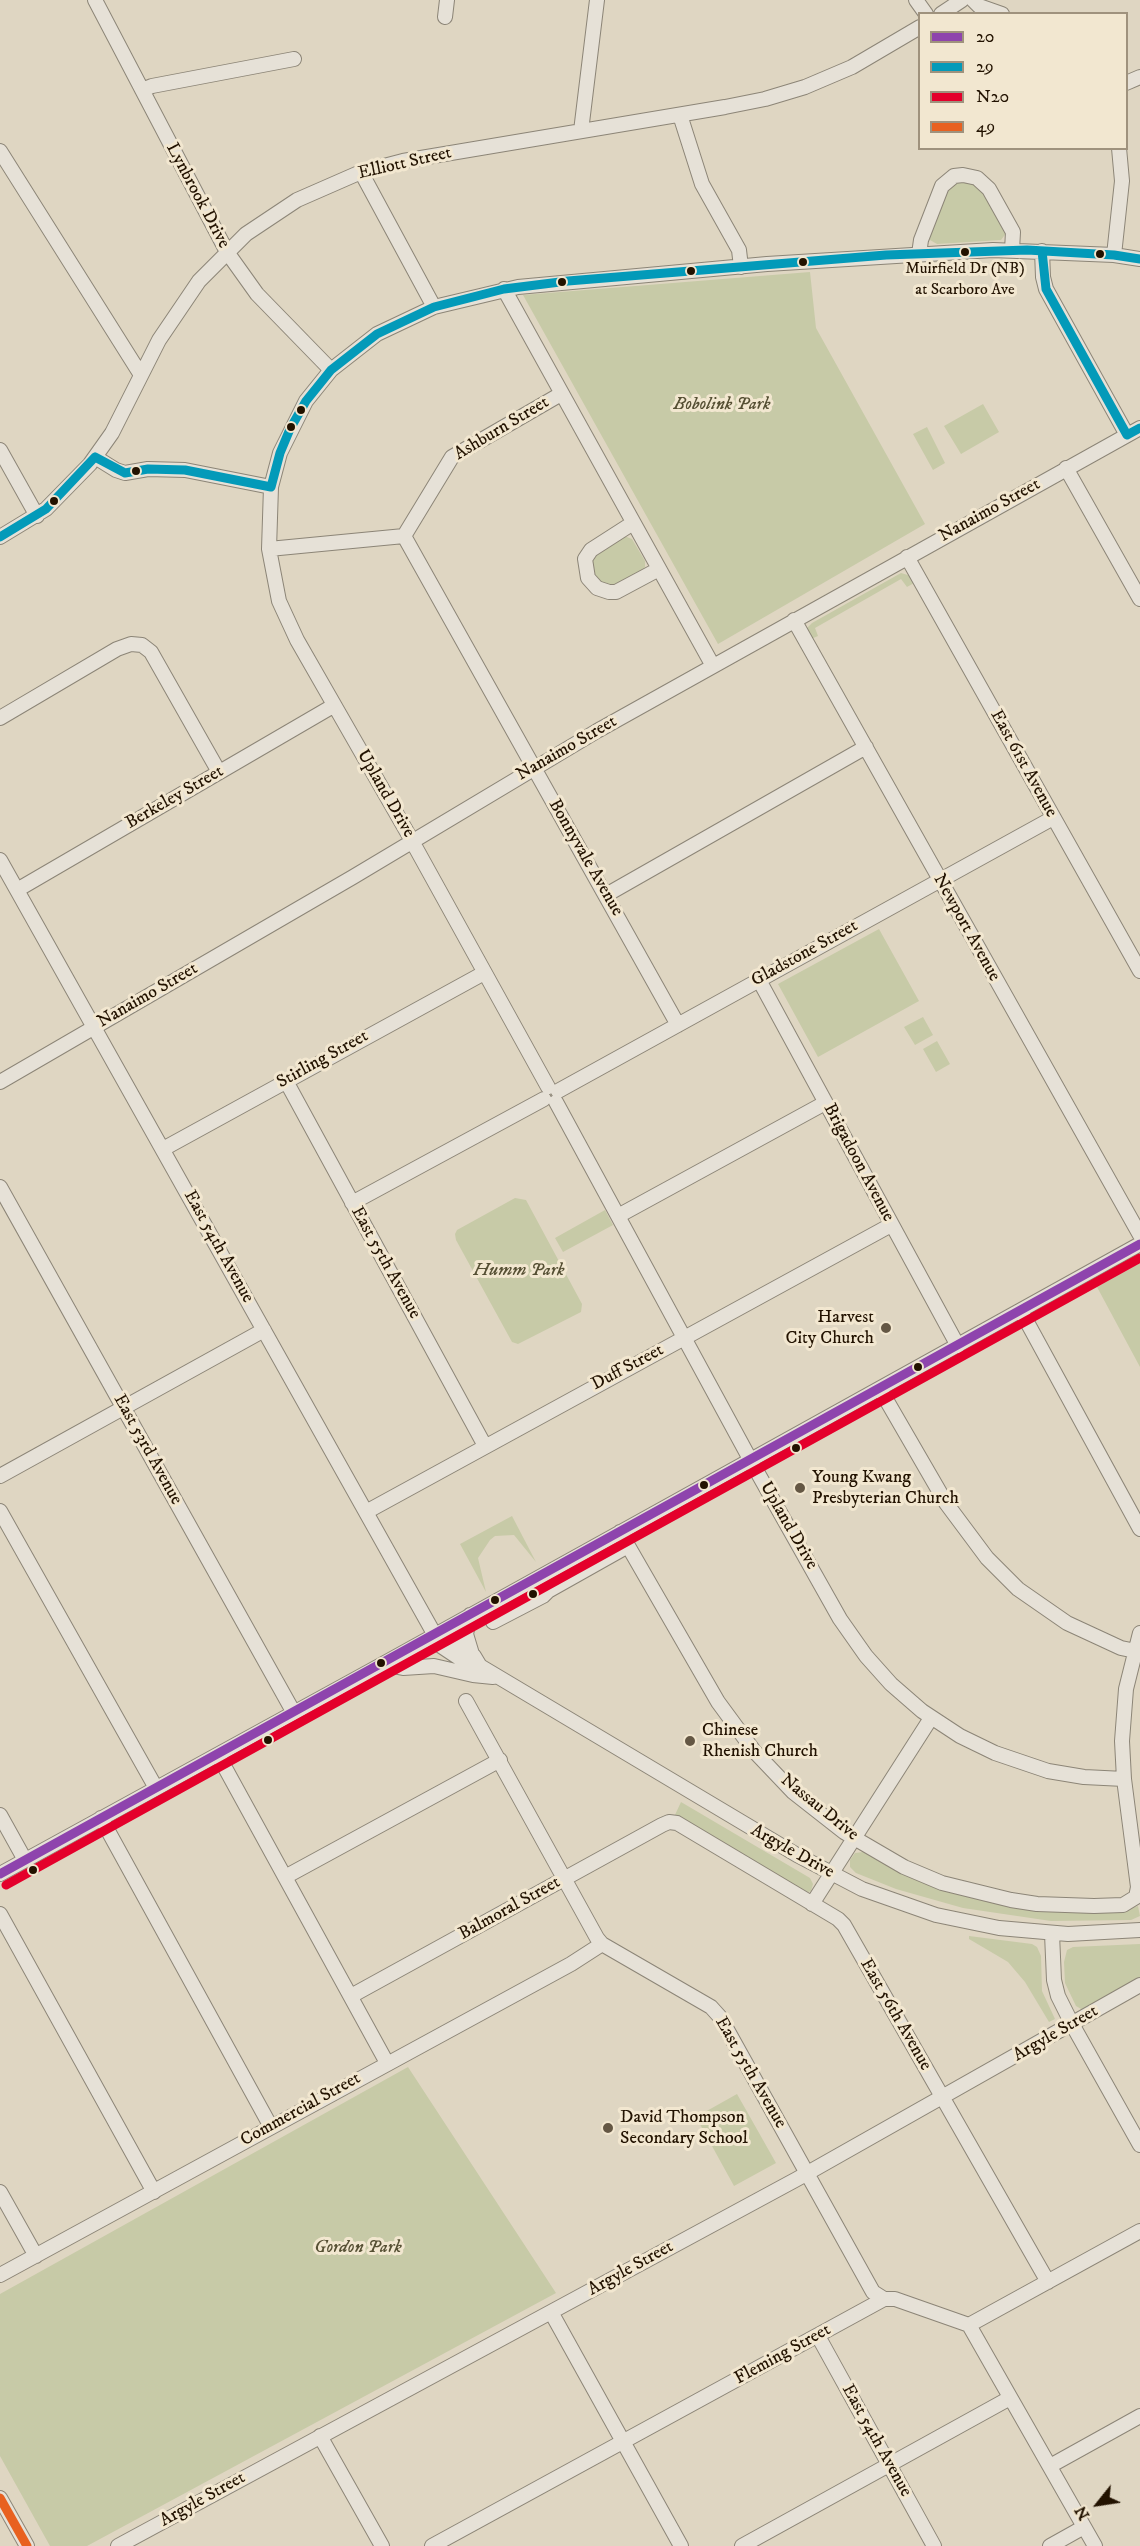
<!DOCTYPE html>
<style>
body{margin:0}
#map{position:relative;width:1140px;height:2546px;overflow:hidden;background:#dfd6c2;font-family:"IM FELL DW Pica",serif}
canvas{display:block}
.legend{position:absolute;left:918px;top:12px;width:210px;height:138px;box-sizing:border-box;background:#f2e7d0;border:2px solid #9f927d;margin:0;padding:8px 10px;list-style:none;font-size:18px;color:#221200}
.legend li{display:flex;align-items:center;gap:12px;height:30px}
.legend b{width:30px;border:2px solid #9f927d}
.north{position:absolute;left:1068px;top:2474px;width:60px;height:60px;-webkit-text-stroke:4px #f2e7d0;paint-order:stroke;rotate:240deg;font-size:16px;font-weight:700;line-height:24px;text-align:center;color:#221200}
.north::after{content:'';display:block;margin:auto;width:21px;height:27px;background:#221200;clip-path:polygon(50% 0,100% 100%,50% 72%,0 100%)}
</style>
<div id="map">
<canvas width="1140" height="2546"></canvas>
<ul class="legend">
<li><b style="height:8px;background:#8e44ad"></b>20</li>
<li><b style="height:8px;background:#039ab9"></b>29</li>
<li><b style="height:8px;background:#e4002b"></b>N20</li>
<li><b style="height:8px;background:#e86120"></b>49</li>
</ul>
<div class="north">N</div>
</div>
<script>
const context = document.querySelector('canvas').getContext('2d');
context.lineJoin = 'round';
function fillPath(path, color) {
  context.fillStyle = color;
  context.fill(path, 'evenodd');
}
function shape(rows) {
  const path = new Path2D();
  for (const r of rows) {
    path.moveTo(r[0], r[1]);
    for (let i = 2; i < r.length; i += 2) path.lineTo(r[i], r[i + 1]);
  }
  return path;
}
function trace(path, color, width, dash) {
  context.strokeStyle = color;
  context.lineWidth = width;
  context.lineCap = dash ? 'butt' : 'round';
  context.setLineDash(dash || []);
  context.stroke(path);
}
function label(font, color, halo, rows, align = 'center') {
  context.font = font + ' "IM FELL DW Pica",serif';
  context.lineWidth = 6;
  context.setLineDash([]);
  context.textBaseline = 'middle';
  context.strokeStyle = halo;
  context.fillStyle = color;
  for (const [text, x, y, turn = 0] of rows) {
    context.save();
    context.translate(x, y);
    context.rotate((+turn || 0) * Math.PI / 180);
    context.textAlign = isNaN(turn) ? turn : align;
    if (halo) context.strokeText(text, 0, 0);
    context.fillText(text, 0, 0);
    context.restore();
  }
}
fillPath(shape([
 [959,182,972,182,984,192,1007,232,1001,240,937,244,930,240,929,236,945,191],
 [810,272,816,328,925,524,718,644,523,295],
 [983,404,999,432,961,454,944,426],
 [927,427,945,463,933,470,913,434],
 [624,536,632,539,645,561,645,567,642,572,620,585,606,586,594,578,591,561,596,553],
 [901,573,911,576,914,583,907,587,901,579,815,628,818,636,811,639,807,628,812,623],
 [879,929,919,1001,818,1057,778,984],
 [923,1017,933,1035,915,1045,904,1027],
 [937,1041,950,1064,936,1072,923,1049],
 [515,1198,526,1200,582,1304,581,1312,518,1344,512,1342,456,1240,455,1234,457,1230],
 [605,1210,613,1225,563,1252,555,1238],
 [1140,1263,1140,1367,1097,1287],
 [512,1516,536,1562,514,1535,495,1536,490,1540,478,1558,486,1592,460,1544],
 [681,1802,810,1878,813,1884,811,1891,806,1893,674,1817],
 [863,1852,901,1872,1090,1912,1129,1909,1138,1906,1140,1916,1131,1920,1051,1921,963,1908,896,1889,856,1873,850,1867,850,1860,855,1853],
 [969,1936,1032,1944,1037,1947,1041,1956,1042,1991,1055,2019,1049,2022,1025,1982,1008,1962,969,1939],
 [1140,1944,1140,1980,1083,2010,1076,2006,1065,1983,1064,1962,1067,1950,1073,1947],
 [408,2067,556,2293,87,2546,50,2546,0,2456,0,2294],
 [737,2094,776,2163,734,2186,696,2117]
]), '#c7caa7');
const minor = shape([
 [95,0,227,252,257,294,331,370],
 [916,0,926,14],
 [973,0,979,6,1002,14],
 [941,14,962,0],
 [445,17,447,0],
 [1126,83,1140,77],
 [142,90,152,86,294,59],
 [680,115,702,184,739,250,741,267],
 [581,131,597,0],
 [0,151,141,375],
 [361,172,434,307],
 [1042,251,1043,277,1046,289,1127,435],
 [919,254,921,240,942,186,954,176,963,175,977,178,989,189,1013,232,1012,250],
 [1114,255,1122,181,1119,148],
 [504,289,713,666],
 [0,450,37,516],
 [95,457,116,470,125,473,148,469,185,470,271,487],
 [1066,468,1140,599],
 [633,523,591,550,585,559,588,578,597,588,609,592,616,592,659,569],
 [404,536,678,1025],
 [0,537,46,509,90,464,112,433,159,340,199,281,246,234,297,200,361,172,403,161,725,107,765,99,805,87,852,67,920,27],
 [269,549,404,536,452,457,561,394],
 [907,557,1140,971],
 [794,620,1140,1235],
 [0,718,117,649,131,644,142,645,151,652,219,772],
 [0,860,441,1646,468,1664,480,1666,797,1855,862,1889,936,1915,999,1928,1068,1934,1140,1930],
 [17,890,333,706],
 [606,895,866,747],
 [759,980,958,1346],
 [286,1081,485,1446],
 [0,1082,353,877,597,731,1140,428],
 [548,1087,407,832,297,640,279,601,269,549,271,487,280,453,306,401,331,370,377,334,434,307,518,287,767,264,993,250,1114,255,1140,259],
 [558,1091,1053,818],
 [556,1102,751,1461,840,1619,866,1656,891,1684,922,1711,960,1736,995,1753,1048,1771,1084,1777,1124,1779],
 [163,1149,484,973],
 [0,1187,294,1713],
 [352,1203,544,1099],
 [618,1216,825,1103],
 [1021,1311,1140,1529],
 [880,1389,946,1503,987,1558,1018,1589,1067,1623,1121,1648,1140,1652],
 [0,1476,264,1330],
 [0,1511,156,1788],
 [366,1512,891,1225],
 [620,1532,718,1702,754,1751,793,1792,844,1832,904,1867,942,1883,1011,1900,1037,1904,1094,1906,1123,1905,1136,1897,1138,1887,1124,1779,1122,1741,1126,1689,1140,1633],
 [470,1615,466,1634,472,1654],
 [493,1622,543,1596,548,1591,628,1546],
 [435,1634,451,1640,474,1656,480,1666],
 [383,1664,403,1668,434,1666,473,1675,493,1677],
 [466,1701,597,1938,602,1944,711,2007,720,2017,873,2292,884,2299],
 [218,1755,387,2063],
 [0,1815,25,1860],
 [101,1818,271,2127],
 [0,1874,383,1664,1140,1244],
 [285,1877,500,1760],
 [812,1904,931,1718],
 [0,1914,154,2192],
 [1052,1934,1054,1980,1058,1996,1072,2024,1140,2145],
 [351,1996,662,1825,669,1822,677,1823,838,1919,844,1925,1048,2282],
 [0,2192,36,2256],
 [0,2275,571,1964,602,1944],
 [551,2312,681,2546],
 [969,2325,1095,2546],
 [818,2336,934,2546],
 [320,2436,382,2546],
 [1050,2466,1140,2416],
 [0,2498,27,2546],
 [118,2546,797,2179,1140,1985],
 [432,2546,884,2299,895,2299,969,2325,1140,2231],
 [742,2546,1010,2398],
 [1050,2546,1084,2527]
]);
trace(minor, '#8c8577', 16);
trace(minor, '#e6e1d7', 14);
trace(shape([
 [0,1874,1140,1244]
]), '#8e44ad', 9);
trace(shape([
 [1042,251,1046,289,1127,435,1140,428],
 [95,457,125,473,148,469,185,470,271,487],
 [271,487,280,453,290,429,306,401,331,370,377,334,434,307,504,289,568,281,886,255,1027,250,1114,255,1140,259],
 [0,537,46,509,95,457]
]), '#039ab9', 9);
trace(shape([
 [6,1885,1140,1258]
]), '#e4002b', 9);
trace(shape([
 [0,2498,27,2546]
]), '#e86120', 9);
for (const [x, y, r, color] of [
 [965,252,5,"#221200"],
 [1100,254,5,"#221200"],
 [803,262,5,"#221200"],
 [691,271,5,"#221200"],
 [562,282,5,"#221200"],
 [301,410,5,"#221200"],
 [291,427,5,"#221200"],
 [136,471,5,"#221200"],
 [54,501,5,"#221200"],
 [886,1328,6,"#645744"],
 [918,1367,5,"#221200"],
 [796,1448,5,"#221200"],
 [704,1485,5,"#221200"],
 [800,1488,6,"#645744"],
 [533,1594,5,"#221200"],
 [495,1600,5,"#221200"],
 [381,1663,5,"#221200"],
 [268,1740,5,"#221200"],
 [690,1741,6,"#645744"],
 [33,1870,5,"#221200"],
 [608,2128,6,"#645744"]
]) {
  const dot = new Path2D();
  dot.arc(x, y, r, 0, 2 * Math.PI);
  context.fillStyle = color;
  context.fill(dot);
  trace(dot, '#f2e7d0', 2);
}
label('16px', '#221200', '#f2e7d0', [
 ["Muirfield Dr (NB)",965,270],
 ["at Scarboro Ave",965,291]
]);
label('18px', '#221200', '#f2e7d0', [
 ["Elliott Street",405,164,-13],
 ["Lynbrook Drive",197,196,62],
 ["Ashburn Street",502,429,-31],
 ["Nanaimo Street",990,511,-29],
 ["Nanaimo Street",567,749,-30],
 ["East 61st Avenue",1023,764,61],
 ["Upland Drive",385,794,60],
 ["Berkeley Street",175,798,-30],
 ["Bonnyvale Avenue",585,858,60],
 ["Newport Avenue",966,928,61],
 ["Gladstone Street",805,954,-29],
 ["Nanaimo Street",148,996,-30],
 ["Stirling Street",323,1060,-29],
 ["Brigadoon Avenue",858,1163,62],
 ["East 54th Avenue",218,1247,61],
 ["East 55th Avenue",385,1263,61],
 ["Duff Street",628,1368,-28],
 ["East 53rd Avenue",147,1450,61],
 ["Upland Drive",788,1526,60],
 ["Nassau Drive",819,1808,39],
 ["Argyle Drive",792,1852,29],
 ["Balmoral Street",510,1909,-29],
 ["East 56th Avenue",895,2015,60],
 ["Argyle Street",1056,2034,-30],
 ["East 55th Avenue",750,2073,60],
 ["Commercial Street",301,2110,-29],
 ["Argyle Street",631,2269,-29],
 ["Fleming Street",783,2355,-29],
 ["East 54th Avenue",876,2441,61],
 ["Argyle Street",203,2500,-29]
]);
label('italic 18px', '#554f33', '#f2e7d0', [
 ["Bobolink Park",722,405],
 ["Humm Park",519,1271],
 ["Gordon Park",358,2248]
]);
label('18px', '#221200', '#f2e7d0', [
 ["Harvest",874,1318,"right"],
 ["City Church",874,1339,"right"],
 ["Young Kwang",812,1478],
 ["Presbyterian Church",812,1499],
 ["Chinese",702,1731],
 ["Rhenish Church",702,1752],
 ["David Thompson",620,2118],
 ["Secondary School",620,2139]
], 'left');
</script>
